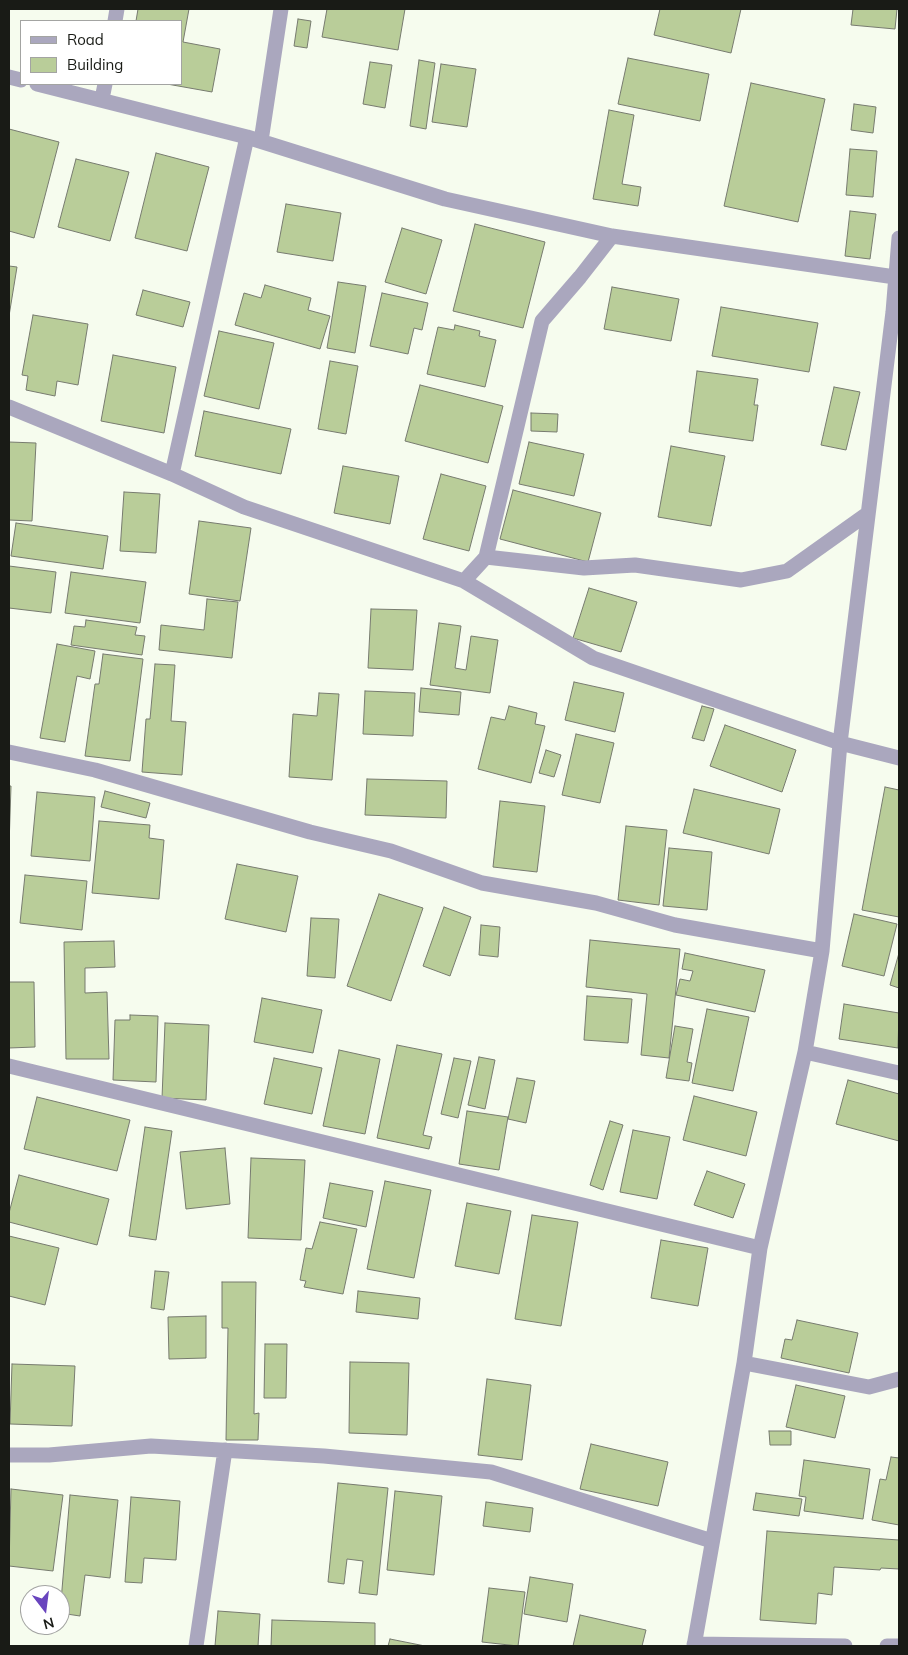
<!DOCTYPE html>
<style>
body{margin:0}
#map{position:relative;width:908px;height:1655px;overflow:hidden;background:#f6fcee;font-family:Mulish,sans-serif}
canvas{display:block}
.frame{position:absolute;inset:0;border:10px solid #191b16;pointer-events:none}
.legend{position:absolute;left:20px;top:20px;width:162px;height:65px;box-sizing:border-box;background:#fff;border:1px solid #a3a4a2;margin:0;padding:6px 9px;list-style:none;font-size:15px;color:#191b16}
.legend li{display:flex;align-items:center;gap:10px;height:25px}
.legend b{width:25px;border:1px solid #a3a4a2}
.north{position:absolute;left:20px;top:1585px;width:50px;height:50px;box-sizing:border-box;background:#fff;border:1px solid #a3a4a2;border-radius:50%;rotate:165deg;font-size:14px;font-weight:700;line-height:20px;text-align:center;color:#191b16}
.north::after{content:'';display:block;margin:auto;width:18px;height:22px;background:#6945be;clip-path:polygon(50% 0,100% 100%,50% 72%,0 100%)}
</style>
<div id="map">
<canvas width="908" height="1655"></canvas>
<div class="frame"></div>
<ul class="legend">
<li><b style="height:6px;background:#aaa7be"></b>Road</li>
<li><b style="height:14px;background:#b9cd99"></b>Building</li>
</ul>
<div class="north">N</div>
</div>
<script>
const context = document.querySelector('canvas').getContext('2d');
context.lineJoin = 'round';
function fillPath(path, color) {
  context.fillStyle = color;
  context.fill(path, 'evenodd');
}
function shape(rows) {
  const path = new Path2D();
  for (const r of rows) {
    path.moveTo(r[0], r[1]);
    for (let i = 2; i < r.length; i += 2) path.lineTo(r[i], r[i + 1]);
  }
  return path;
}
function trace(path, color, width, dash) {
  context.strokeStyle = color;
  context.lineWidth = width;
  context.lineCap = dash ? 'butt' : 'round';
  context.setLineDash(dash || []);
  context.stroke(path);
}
const building = shape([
 [138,9,189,9,183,42,220,49,212,92,167,84,181,84,181,21,136,21,138,9],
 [327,9,405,9,398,50,322,37,327,9],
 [660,9,741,9,731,53,654,35,660,9],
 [853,9,897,9,895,29,851,25,853,9],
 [298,19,311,21,307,48,294,46,298,19],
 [628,58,709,74,700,121,618,104,628,58],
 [419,60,435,63,426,129,410,126,419,60],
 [370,62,392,65,385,108,363,104,370,62],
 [441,64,476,69,467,127,432,122,441,64],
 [751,83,825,99,798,222,724,206,751,83],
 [854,104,876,107,873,133,851,130,854,104],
 [609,110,634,115,622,184,641,187,638,206,593,199,609,110],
 [9,129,59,142,34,238,9,231,9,129],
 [850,149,877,151,873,197,846,195,850,149],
 [156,153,209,167,187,251,135,238,156,153],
 [76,159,129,172,110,241,58,227,76,159],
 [286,204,341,213,333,261,277,252,286,204],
 [850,211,876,214,870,259,845,256,850,211],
 [475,224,545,242,523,328,453,311,475,224],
 [402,228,442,240,426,294,385,282,402,228],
 [9,266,17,267,9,316,9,266],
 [338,282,366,286,355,353,327,348,338,282],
 [265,285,311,298,308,310,330,316,320,349,235,325,244,293,261,298,265,285],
 [612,287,679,299,671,341,604,329,612,287],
 [143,290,190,302,183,327,136,315,143,290],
 [382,293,428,303,422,330,414,328,408,354,370,346,382,293],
 [721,307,818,323,809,372,712,356,721,307],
 [33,315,88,324,78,385,57,381,55,396,26,390,28,376,22,375,33,315],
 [455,325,480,331,479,336,496,340,485,387,427,374,438,327,454,330,455,325],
 [219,331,274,343,259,409,204,396,219,331],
 [113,355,176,367,164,433,101,421,113,355],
 [330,361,358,366,346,434,318,429,330,361],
 [697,371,758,379,754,405,758,405,753,441,689,432,697,371],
 [420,385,503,406,488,463,405,441,420,385],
 [834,387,860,392,846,450,821,445,834,387],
 [204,411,291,429,281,474,195,456,204,411],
 [531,413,558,414,557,432,531,431,531,413],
 [9,442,36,443,32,521,9,520,9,442],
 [529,442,584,454,574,496,519,484,529,442],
 [671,446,725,456,711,526,658,517,671,446],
 [343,466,399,476,390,524,334,513,343,466],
 [441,474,486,486,469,551,423,539,441,474],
 [513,490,601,513,588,562,500,539,513,490],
 [124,492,160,494,156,553,120,551,124,492],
 [199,521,251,528,240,601,189,594,199,521],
 [16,523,108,536,103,569,11,556,16,523],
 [9,566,56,572,51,613,9,608,9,566],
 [71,572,146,582,140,623,65,613,71,572],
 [589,588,637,602,621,652,573,638,589,588],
 [207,599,238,602,232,658,159,650,161,625,204,630,207,599],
 [371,609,417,610,413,670,368,668,371,609],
 [86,620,137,627,135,635,145,636,142,655,71,645,74,626,85,627,86,620],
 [439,623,461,626,455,668,466,670,471,636,498,640,490,693,430,685,439,623],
 [57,644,95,651,90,679,77,676,65,742,40,738,57,644],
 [103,654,143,659,130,761,85,756,95,684,99,684,103,654],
 [155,664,175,665,171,721,186,722,182,775,142,772,146,719,150,719,155,664],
 [574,682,624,693,615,732,565,720,574,682],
 [421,688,461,692,459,715,419,712,421,688],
 [365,691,415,693,413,736,363,734,365,691],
 [319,693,339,694,332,780,289,777,293,714,317,716,319,693],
 [509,706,537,713,535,724,545,726,531,783,478,769,491,717,505,720,509,706],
 [702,706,714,709,704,741,692,738,702,706],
 [725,725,796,750,782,792,710,766,725,725],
 [576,734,614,743,600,803,562,795,576,734],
 [546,750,561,755,554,777,539,773,546,750],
 [367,779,447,781,446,818,365,815,367,779],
 [9,786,11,786,9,846,9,786],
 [885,787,899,790,899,917,862,910,885,787],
 [694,789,780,809,769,854,683,833,694,789],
 [105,791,150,803,146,818,101,807,105,791],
 [37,792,95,797,90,861,31,856,37,792],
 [500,801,545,806,537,872,493,867,500,801],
 [99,821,150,825,149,838,164,840,159,899,92,893,99,821],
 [626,826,667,830,659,905,618,900,626,826],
 [669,848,712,852,707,910,663,906,669,848],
 [237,864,298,876,286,932,225,919,237,864],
 [25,875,87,881,82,930,20,923,25,875],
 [379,894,423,908,391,1001,347,986,379,894],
 [444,907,471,917,450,976,423,966,444,907],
 [854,914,897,924,884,976,842,966,854,914],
 [311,918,339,919,335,978,307,976,311,918],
 [481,925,500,927,498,957,479,955,481,925],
 [590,940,680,949,669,1058,641,1055,647,994,586,987,590,940],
 [114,941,115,967,85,968,85,993,107,992,109,1059,66,1059,64,942,114,941],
 [685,953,765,970,755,1012,676,995,680,979,690,981,693,971,682,969,685,953],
 [899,953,899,988,890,985,899,953],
 [9,982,34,982,35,1047,9,1048,9,982],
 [587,996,632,999,628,1043,584,1040,587,996],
 [262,998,322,1010,313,1053,254,1042,262,998],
 [844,1004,899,1013,898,1048,839,1039,844,1004],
 [707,1009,749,1017,733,1091,692,1083,707,1009],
 [130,1015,158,1016,156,1082,113,1080,115,1020,130,1020,130,1015],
 [165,1023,209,1025,206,1100,162,1098,165,1023],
 [675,1026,693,1029,687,1062,692,1063,689,1081,666,1078,675,1026],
 [397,1045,442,1054,423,1135,432,1137,429,1149,377,1138,397,1045],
 [339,1050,380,1059,365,1134,323,1126,339,1050],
 [479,1057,495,1060,485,1109,468,1105,479,1057],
 [274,1058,322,1068,312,1114,264,1104,274,1058],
 [454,1058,471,1061,458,1118,441,1114,454,1058],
 [517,1078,535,1081,526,1123,508,1119,517,1078],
 [848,1080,899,1094,899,1141,836,1124,848,1080],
 [694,1096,757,1112,746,1156,683,1140,694,1096],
 [37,1097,130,1120,117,1171,24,1149,37,1097],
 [467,1111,508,1117,499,1170,459,1164,467,1111],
 [610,1121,623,1125,603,1190,590,1185,610,1121],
 [145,1127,172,1131,156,1240,129,1236,145,1127],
 [633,1130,670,1137,657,1199,620,1192,633,1130],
 [225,1148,230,1204,186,1209,180,1152,225,1148],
 [251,1158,305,1160,301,1240,248,1238,251,1158],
 [707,1171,745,1184,733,1218,694,1205,707,1171],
 [19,1175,109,1199,97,1245,9,1222,9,1213,19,1175],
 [385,1181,431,1190,414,1278,367,1269,385,1181],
 [330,1183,373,1191,366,1227,323,1218,330,1183],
 [467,1203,511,1211,499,1274,455,1266,467,1203],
 [532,1215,578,1222,561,1326,515,1319,532,1215],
 [320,1222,357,1229,343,1294,304,1287,306,1281,300,1280,306,1248,312,1249,320,1222],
 [9,1236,59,1248,45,1305,9,1296,9,1236],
 [661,1240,708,1248,698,1306,651,1298,661,1240],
 [155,1271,169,1272,164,1310,151,1308,155,1271],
 [222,1282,256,1282,254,1414,259,1413,258,1440,226,1440,228,1328,222,1328,222,1282],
 [358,1291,420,1298,418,1319,356,1312,358,1291],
 [206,1316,206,1358,169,1359,168,1317,206,1316],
 [797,1320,858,1333,849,1373,781,1358,785,1339,792,1340,797,1320],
 [265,1344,287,1344,286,1398,264,1398,265,1344],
 [350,1362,409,1363,407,1435,349,1433,350,1362],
 [12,1364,75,1366,72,1426,10,1424,12,1364],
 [487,1379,531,1385,522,1460,478,1455,487,1379],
 [796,1385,845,1396,835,1438,786,1427,796,1385],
 [769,1431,791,1431,791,1445,770,1445,769,1431],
 [591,1444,668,1462,658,1506,580,1489,591,1444],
 [891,1457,899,1458,899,1525,872,1520,880,1479,886,1480,891,1457],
 [804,1460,870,1469,863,1519,804,1511,806,1497,799,1496,804,1460],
 [338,1483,388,1488,377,1595,359,1593,363,1561,347,1559,344,1584,328,1582,338,1483],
 [11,1489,63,1495,53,1571,9,1566,11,1489],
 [395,1491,442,1496,434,1575,387,1570,395,1491],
 [756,1493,802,1499,799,1516,753,1510,756,1493],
 [70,1495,118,1500,110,1578,85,1575,80,1616,60,1613,70,1495],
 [131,1497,180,1501,176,1560,144,1558,142,1583,125,1582,131,1497],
 [486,1502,533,1508,530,1532,483,1526,486,1502],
 [767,1531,899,1540,899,1569,881,1568,880,1570,834,1567,832,1595,818,1593,816,1624,760,1620,767,1531],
 [530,1577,573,1584,567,1622,524,1614,530,1577],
 [489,1588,525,1592,518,1646,482,1642,489,1588],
 [218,1611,260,1614,258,1646,215,1646,218,1611],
 [580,1615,646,1630,642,1646,573,1646,580,1615],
 [272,1620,375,1623,375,1646,271,1646,272,1620],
 [390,1639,425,1646,388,1646,390,1639]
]);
fillPath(building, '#b9cd99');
trace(building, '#777b6f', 1);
trace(shape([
 [115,21,117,9],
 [9,77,21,80],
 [37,84,247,137,445,199,612,236,895,277],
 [102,99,105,84],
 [261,141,281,9],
 [9,407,172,474,244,507,464,581,593,658,840,743,899,758],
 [172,474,247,137],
 [486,557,542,321,580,277,612,236],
 [464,581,486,557,584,568,635,565,741,580,787,571,867,514],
 [9,752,95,770,310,832,391,851,482,883,596,903,675,925,822,951],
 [805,1052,899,1073],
 [9,1066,760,1248],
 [744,1363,869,1387,899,1379],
 [9,1455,49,1455,151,1446,324,1456,491,1472,712,1541],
 [694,1644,845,1646],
 [196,1646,225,1450],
 [694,1646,744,1363,760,1248,805,1052,822,951,840,743,893,312,899,238],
 [887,1646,899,1646]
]), '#aaa7be', 15);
</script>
